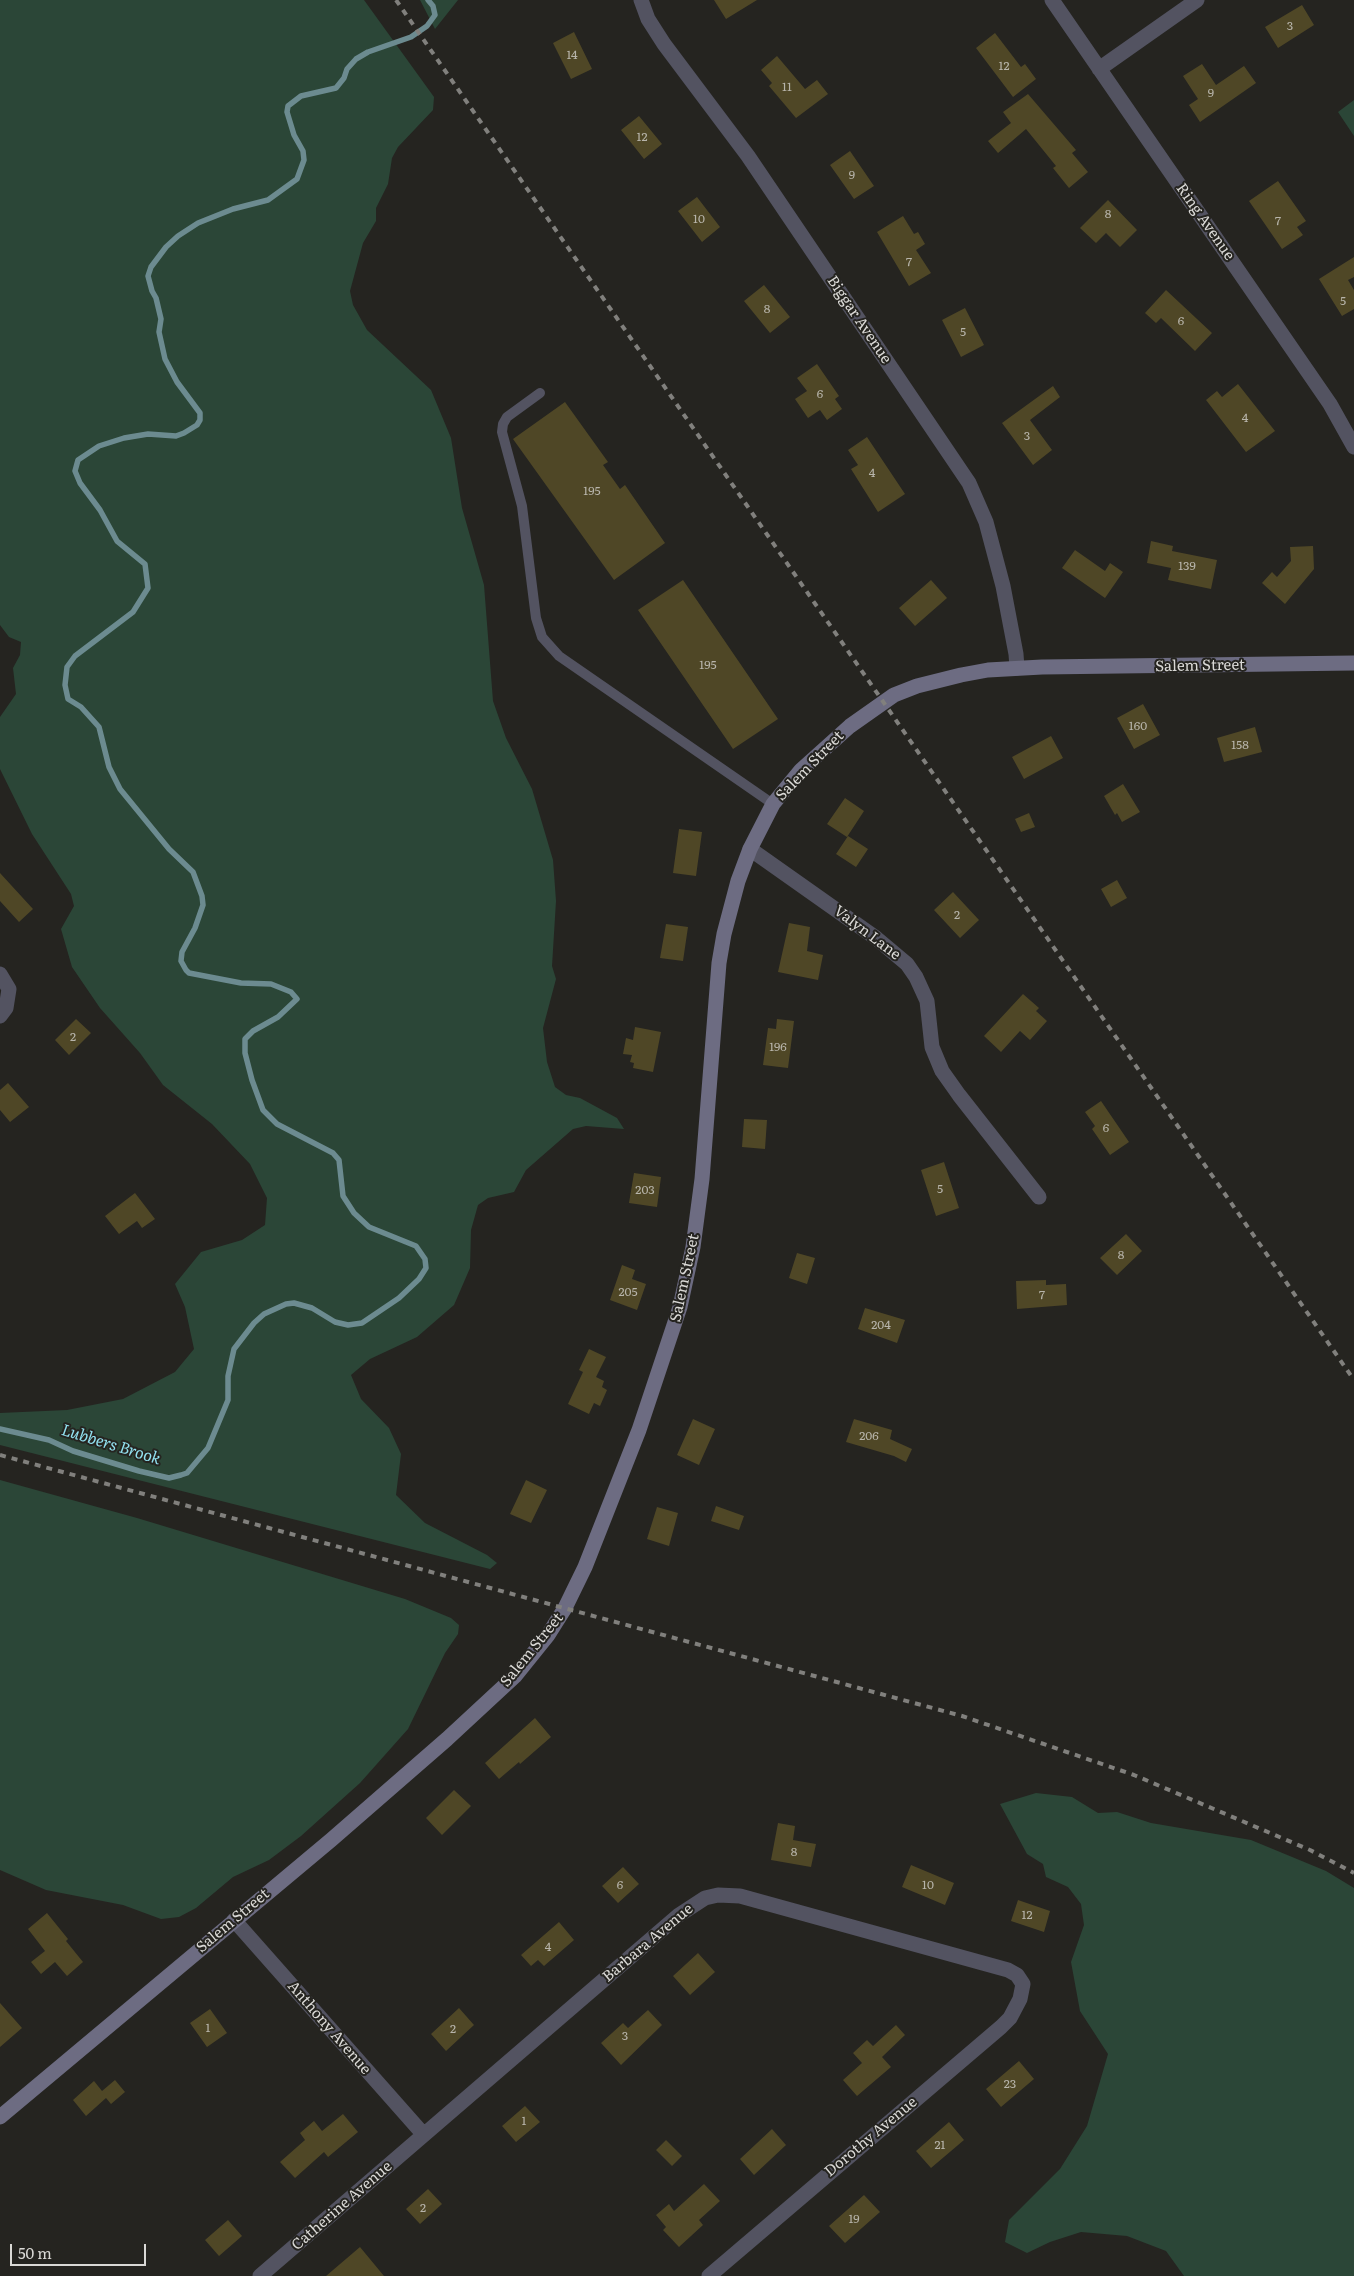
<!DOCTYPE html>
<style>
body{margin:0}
#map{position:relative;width:1354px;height:2276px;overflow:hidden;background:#252420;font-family:Literata,serif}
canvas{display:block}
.scale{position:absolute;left:10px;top:2244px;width:136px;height:22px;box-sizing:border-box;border:2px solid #dad9d6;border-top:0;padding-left:6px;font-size:15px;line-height:18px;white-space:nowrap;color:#dad9d6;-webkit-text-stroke:4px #252420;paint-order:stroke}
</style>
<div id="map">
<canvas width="1354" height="2276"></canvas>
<div class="scale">50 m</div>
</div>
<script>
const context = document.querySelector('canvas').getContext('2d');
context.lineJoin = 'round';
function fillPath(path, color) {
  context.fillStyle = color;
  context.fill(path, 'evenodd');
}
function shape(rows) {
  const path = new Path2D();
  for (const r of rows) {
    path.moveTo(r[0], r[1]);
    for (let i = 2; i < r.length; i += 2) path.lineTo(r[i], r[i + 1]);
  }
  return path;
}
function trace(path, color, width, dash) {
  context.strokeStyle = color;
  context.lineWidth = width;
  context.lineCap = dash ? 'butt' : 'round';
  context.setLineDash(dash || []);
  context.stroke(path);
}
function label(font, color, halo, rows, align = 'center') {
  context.font = font + ' Literata,serif';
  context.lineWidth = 4;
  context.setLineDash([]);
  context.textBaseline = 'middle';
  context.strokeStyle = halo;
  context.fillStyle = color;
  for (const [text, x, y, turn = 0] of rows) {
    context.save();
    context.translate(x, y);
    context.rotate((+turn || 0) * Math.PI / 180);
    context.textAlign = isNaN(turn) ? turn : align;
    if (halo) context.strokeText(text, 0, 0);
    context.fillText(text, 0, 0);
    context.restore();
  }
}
fillPath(shape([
 [0,0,364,0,434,97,433,110,398,147,392,158,388,184,376,208,376,221,363,243,350,291,353,305,367,330,431,390,451,438,462,508,484,585,493,701,506,738,532,789,553,860,556,901,552,966,556,979,543,1028,547,1062,555,1087,566,1095,580,1098,617,1118,624,1129,586,1126,573,1129,526,1170,514,1192,488,1198,478,1205,471,1230,470,1268,454,1305,417,1337,370,1359,351,1375,361,1399,389,1428,401,1454,396,1495,425,1523,487,1555,497,1563,490,1569,0,1445,0,1413,67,1410,123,1399,175,1372,194,1349,185,1307,175,1284,201,1252,242,1240,265,1225,267,1198,250,1164,212,1124,163,1085,140,1053,100,1008,72,967,61,929,74,906,71,894,32,834,0,769,0,717,16,694,13,668,20,655,21,642,9,637,0,625],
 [420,0,458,0,435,29],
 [1354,100,1354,136,1338,112],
 [0,1480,137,1518,405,1599,451,1618,459,1625,458,1634,445,1653,408,1729,360,1783,301,1836,269,1860,233,1877,196,1908,179,1917,161,1919,123,1905,46,1890,0,1870],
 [1036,1793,1072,1797,1098,1813,1117,1812,1151,1823,1251,1840,1326,1871,1354,1888,1354,2276,1184,2276,1166,2251,1127,2236,1081,2232,1050,2242,1027,2253,1005,2242,1009,2220,1060,2169,1087,2126,1108,2054,1080,2011,1071,1962,1084,1925,1081,1904,1068,1887,1046,1877,1043,1864,1027,1854,1000,1804]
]), '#2b4637');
trace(shape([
 [0,1429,49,1440,73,1451,139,1471,169,1478,181,1475,187,1473,208,1448,228,1400,228,1376,234,1349,254,1323,264,1314,286,1304,294,1303,312,1308,335,1322,348,1325,362,1323,399,1298,419,1279,426,1268,425,1259,416,1246,369,1227,354,1213,343,1196,339,1160,333,1153,277,1124,263,1110,252,1080,245,1053,245,1039,253,1031,278,1017,297,999,291,992,271,984,241,983,189,973,186,970,181,961,182,952,195,928,203,905,202,896,193,872,169,849,120,789,109,767,99,727,81,707,68,699,65,685,67,667,75,656,133,612,148,588,145,564,117,541,100,510,80,483,75,471,78,460,99,446,124,438,148,434,176,436,184,433,197,425,200,420,200,413,177,382,165,359,159,332,161,319,156,298,152,291,148,276,151,267,166,247,178,236,198,223,233,209,268,200,297,179,304,160,303,151,294,135,287,112,288,106,301,96,336,88,344,78,347,69,356,59,368,52,411,37,427,26,435,15,433,6,428,0]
]), '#6c8b90', 5.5);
fillPath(shape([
 [714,0,757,0,726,19],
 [1302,5,1314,25,1278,48,1265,27],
 [574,32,592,69,571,79,553,43],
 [995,33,1021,67,1025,64,1036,79,1013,97,976,48],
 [777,56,805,89,817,80,828,94,796,118,769,86,772,83,761,70],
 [1202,64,1216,85,1244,66,1256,83,1200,122,1189,105,1198,99,1183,76],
 [1028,94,1076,150,1072,153,1088,172,1069,188,1053,168,1056,166,1026,129,998,153,988,141,1011,123,1003,112],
 [639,116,662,144,644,159,621,130],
 [850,151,874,186,854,199,830,165],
 [1278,181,1306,221,1297,227,1303,235,1282,249,1249,201],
 [697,197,720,227,702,242,678,211],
 [1108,200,1137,230,1120,247,1106,233,1096,243,1080,228],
 [903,216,914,234,918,232,925,244,916,250,931,273,909,286,877,232],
 [1354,257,1354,277,1348,280,1354,290,1354,309,1342,316,1319,279],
 [764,285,790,317,770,333,744,301],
 [1166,290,1212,333,1195,351,1161,318,1156,323,1145,313],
 [965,308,984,345,961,357,942,320],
 [817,364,839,396,835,399,842,409,827,420,820,410,808,418,795,399,807,391,797,378],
 [1238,384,1275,431,1246,452,1206,400,1217,391,1222,397],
 [1053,386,1060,397,1030,420,1052,450,1033,465,1002,423],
 [565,402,608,462,603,465,620,489,625,485,665,543,614,580,513,439],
 [867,437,905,494,878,512,851,469,858,465,848,450],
 [1151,541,1173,546,1172,551,1217,560,1211,589,1168,580,1171,568,1147,563],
 [1313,546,1314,569,1285,604,1262,583,1272,572,1277,577,1291,561,1290,547],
 [1075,550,1105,571,1110,563,1123,572,1105,598,1062,568],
 [683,580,778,719,733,749,638,610],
 [931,580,947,598,915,626,899,608],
 [1143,704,1160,735,1134,749,1117,718],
 [1255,727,1262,752,1224,762,1217,738],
 [1051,736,1063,758,1024,779,1012,757],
 [1123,784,1140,812,1122,822,1117,813,1115,815,1104,796],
 [845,798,864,811,847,837,827,824],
 [1029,813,1035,827,1021,832,1015,819],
 [679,829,702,832,696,876,673,873],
 [848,836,868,849,856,867,836,854],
 [0,873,33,909,19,922,0,901],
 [1117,880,1127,898,1111,907,1101,889],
 [953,892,979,920,960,938,934,910],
 [789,923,810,927,807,951,823,955,818,980,778,972],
 [666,924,688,927,683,961,660,958],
 [1023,994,1039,1008,1036,1011,1047,1021,1030,1040,1020,1031,1001,1052,984,1036],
 [76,1019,91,1033,69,1055,55,1040],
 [777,1019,794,1021,788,1068,763,1065,768,1028,776,1029],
 [635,1027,661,1032,653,1072,633,1068,634,1063,630,1062,632,1055,623,1054,626,1038,633,1040],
 [8,1083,29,1107,10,1122,0,1110,0,1090],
 [1101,1101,1129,1142,1110,1155,1092,1129,1095,1126,1085,1112],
 [744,1119,767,1120,765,1149,742,1147],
 [944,1162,959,1208,936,1216,921,1170],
 [634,1173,661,1177,657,1207,629,1203],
 [135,1193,155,1219,142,1228,137,1221,119,1234,105,1216],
 [1126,1234,1142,1251,1117,1275,1100,1258],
 [797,1253,815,1258,807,1284,789,1278],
 [622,1265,635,1270,632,1279,646,1284,637,1310,610,1300],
 [1046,1280,1046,1285,1066,1284,1067,1305,1017,1309,1016,1281],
 [865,1308,905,1320,897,1343,858,1329],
 [589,1349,606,1357,596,1377,604,1381,602,1387,607,1390,600,1406,594,1403,589,1414,568,1404,583,1372,579,1370],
 [693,1419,715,1429,699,1465,677,1455],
 [854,1419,892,1430,890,1439,912,1449,906,1462,894,1456,846,1442],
 [526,1480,547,1490,531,1523,510,1514],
 [716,1506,744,1516,739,1530,711,1521],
 [657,1507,678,1513,669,1546,647,1539],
 [535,1718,551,1737,520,1764,519,1762,499,1779,485,1763],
 [454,1790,471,1806,442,1835,426,1818],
 [778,1823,795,1826,793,1840,816,1844,811,1867,771,1860],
 [911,1865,954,1883,945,1905,902,1887],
 [623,1867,639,1884,618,1903,602,1886],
 [1018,1900,1050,1911,1044,1932,1011,1921],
 [47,1913,68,1939,66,1941,83,1962,67,1976,55,1962,41,1974,31,1962,45,1951,28,1929],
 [559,1922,574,1940,544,1966,538,1960,531,1966,521,1955],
 [698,1953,715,1972,690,1995,673,1976],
 [0,2003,22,2028,0,2047],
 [459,2008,474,2025,446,2051,431,2034],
 [210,2009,227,2033,207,2047,190,2023],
 [648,2010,662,2025,621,2065,601,2043,623,2023,628,2028],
 [896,2025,905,2035,882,2057,891,2067,857,2096,843,2080,862,2063,853,2053,867,2040,873,2046],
 [1019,2061,1034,2079,1001,2107,986,2089],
 [115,2080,125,2092,111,2104,106,2098,86,2116,73,2100,94,2081,102,2091],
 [525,2106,540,2122,516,2142,502,2126],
 [343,2114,358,2132,328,2157,324,2152,295,2178,280,2162,305,2140,300,2133,314,2121,322,2131],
 [949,2122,964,2140,931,2168,916,2151],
 [772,2129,786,2145,754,2175,740,2159],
 [666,2140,682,2156,672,2166,656,2150],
 [704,2184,720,2201,699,2220,703,2225,679,2247,663,2230,666,2227,656,2215,669,2204,674,2211],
 [428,2189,442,2204,420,2224,406,2209],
 [864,2195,880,2212,845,2243,829,2226],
 [228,2220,242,2236,219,2256,205,2240],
 [360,2247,384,2276,326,2276]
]), '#4f4726');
trace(shape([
 [540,393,507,417,503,424,502,432,522,506,536,618,542,637,559,656,773,804]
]), '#535361', 10);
trace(shape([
 [641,0,648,19,664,44,748,156,969,483,986,522,1003,586,1016,654,1017,668],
 [1052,0,1330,404,1354,447],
 [1099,69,1197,0],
 [750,849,876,938,907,964,916,977,927,1001,932,1047,942,1071,959,1095,1039,1197],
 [0,974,9,989,6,1008,0,1016],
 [234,1920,424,2135],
 [260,2276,679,1915,705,1898,718,1895,740,1896,1008,1970,1017,1975,1023,1984,1020,1999,1010,2018,1001,2027,709,2276]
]), '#535361', 15);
trace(shape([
 [0,2117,331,1840,447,1739,515,1676,548,1635,565,1608,585,1567,639,1430,680,1307,693,1247,702,1179,719,963,724,934,738,881,750,849,773,804,801,770,850,726,894,695,917,686,961,675,988,670,1042,667,1354,663]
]), '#6d6c82', 15);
trace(shape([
 [396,0,1354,1380],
 [0,1455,962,1716,1134,1775,1310,1850,1354,1873]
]), '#81807d', 4, [6, 6]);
label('12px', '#b7b4aa', null, [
 ["3",1290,26],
 ["14",572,55],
 ["12",1004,66],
 ["11",787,87],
 ["9",1211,93],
 ["12",642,137],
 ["9",852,175],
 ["8",1108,214],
 ["10",699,219],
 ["7",1278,221],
 ["7",909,262],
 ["5",1343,301],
 ["8",767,309],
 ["6",1181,321],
 ["5",963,332],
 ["6",820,394],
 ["4",1245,418],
 ["3",1027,436],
 ["4",872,473],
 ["195",592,491],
 ["139",1187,566],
 ["195",708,665],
 ["160",1138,726],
 ["158",1240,745],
 ["2",957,915],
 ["2",73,1037],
 ["196",778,1047],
 ["6",1106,1128],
 ["5",940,1189],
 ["203",645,1190],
 ["8",1121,1255],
 ["205",628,1292],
 ["7",1042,1295],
 ["204",881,1325],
 ["206",869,1436],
 ["8",794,1852],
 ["6",620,1885],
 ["10",928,1885],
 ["12",1027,1915],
 ["4",548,1947],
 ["1",208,2028],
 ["2",453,2029],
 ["3",625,2036],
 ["23",1010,2084],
 ["1",524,2121],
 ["21",940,2145],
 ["2",423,2208],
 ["19",854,2219]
]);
label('15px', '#dad9d6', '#252420', [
 ["Ring Avenue",1205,222,55],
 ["Biggar Avenue",859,320,56],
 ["Salem Street",1200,666,-1],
 ["Salem Street",810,766,-46],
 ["Valyn Lane",867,933,37],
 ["Salem Street",685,1278,-78],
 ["Salem Street",532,1650,-51],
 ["Salem Street",233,1921,-40],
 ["Barbara Avenue",648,1943,-40],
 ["Anthony Avenue",329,2028,49],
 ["Dorothy Avenue",871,2137,-40],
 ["Catherine Avenue",342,2206,-41]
]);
label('italic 16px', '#92e1f0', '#252420', [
 ["Lubbers Brook",111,1445,17]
]);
</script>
